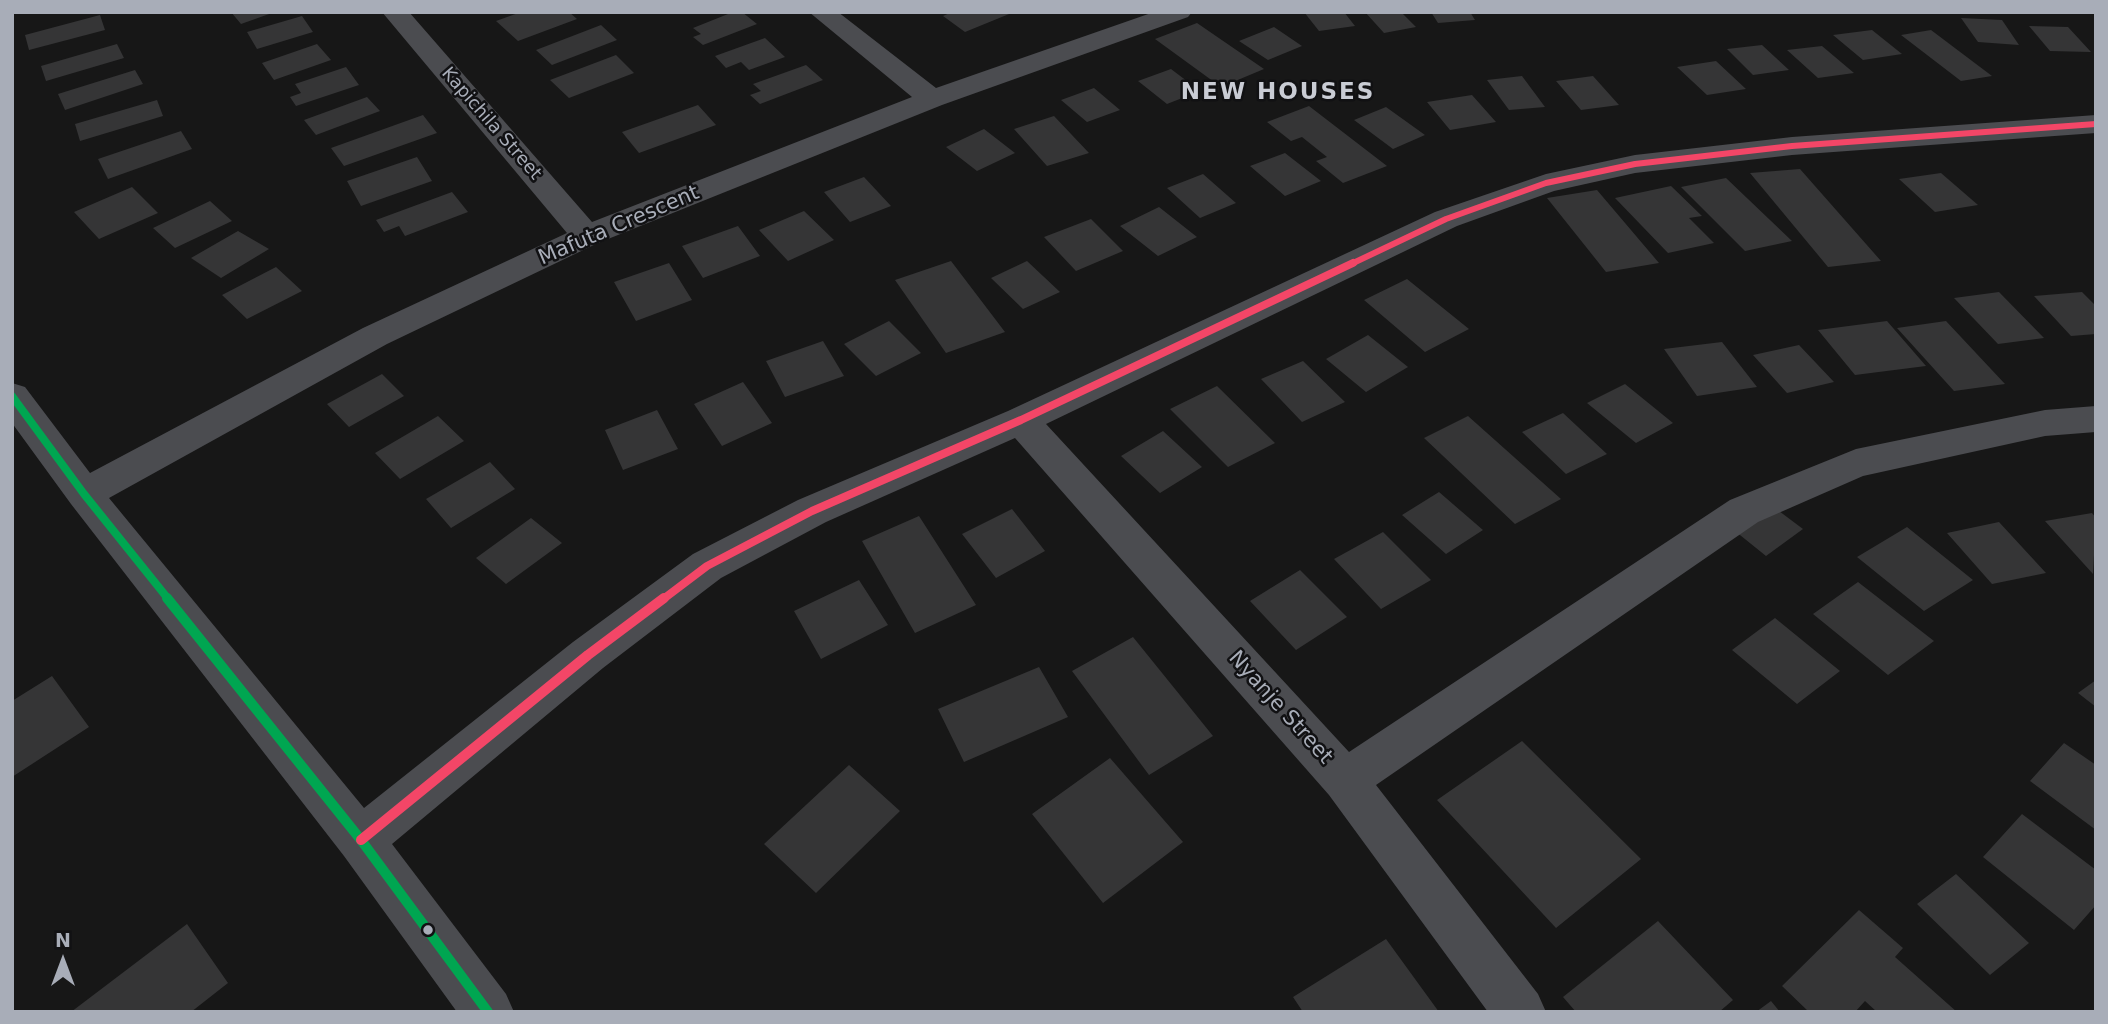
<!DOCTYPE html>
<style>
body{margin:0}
#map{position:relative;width:2108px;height:1024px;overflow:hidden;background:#171717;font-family:"DejaVu Sans",sans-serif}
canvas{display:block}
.frame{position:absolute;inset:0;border:14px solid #a8adb8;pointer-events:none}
.north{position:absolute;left:28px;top:926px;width:70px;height:70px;-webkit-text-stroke:5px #111113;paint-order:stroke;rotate:0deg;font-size:19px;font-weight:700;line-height:28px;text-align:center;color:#a8adb8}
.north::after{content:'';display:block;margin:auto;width:24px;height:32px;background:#a8adb8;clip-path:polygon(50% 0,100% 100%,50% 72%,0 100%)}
</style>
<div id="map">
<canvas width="2108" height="1024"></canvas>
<div class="frame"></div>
<div class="north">N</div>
</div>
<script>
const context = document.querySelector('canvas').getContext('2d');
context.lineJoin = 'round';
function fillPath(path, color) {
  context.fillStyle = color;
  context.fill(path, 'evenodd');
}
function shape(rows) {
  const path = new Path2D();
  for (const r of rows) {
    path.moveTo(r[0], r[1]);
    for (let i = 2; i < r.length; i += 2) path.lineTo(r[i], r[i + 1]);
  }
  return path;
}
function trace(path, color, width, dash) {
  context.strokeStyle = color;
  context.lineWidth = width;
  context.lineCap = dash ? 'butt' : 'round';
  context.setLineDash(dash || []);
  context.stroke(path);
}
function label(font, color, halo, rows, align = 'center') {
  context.font = font + ' "DejaVu Sans",sans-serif';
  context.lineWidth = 5;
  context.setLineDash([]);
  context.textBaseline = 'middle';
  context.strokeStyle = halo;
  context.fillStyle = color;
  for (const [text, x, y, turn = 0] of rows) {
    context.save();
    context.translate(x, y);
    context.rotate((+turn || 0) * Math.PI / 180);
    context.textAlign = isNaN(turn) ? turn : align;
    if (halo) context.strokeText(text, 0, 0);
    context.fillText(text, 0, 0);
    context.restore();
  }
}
fillPath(shape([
 [231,12,272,12,272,13,241,24],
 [521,12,569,12,577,19,518,41,496,21],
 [733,12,742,12,757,24,703,45,693,37,701,34,693,28],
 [952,12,1014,12,965,32,943,16],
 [1304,12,1344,12,1355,26,1319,31],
 [1365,12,1401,12,1416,27,1384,33],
 [1431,12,1470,12,1475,20,1438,23],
 [100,15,105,30,29,50,25,35],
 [302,16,313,32,257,49,247,32],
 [1961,18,2002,20,2019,45,1978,42],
 [1197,23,1264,69,1221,87,1155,39],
 [601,25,617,40,552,65,536,50],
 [2029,26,2068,27,2091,52,2050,51],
 [1274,27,1302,46,1268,60,1239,41],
 [1872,30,1902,54,1863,60,1833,35],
 [1931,30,1992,76,1961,81,1901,35],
 [765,38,785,57,749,70,741,62,726,68,715,56],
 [117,44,124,58,46,81,41,66],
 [317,44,331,60,274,80,262,63],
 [1762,45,1789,70,1753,75,1727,49],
 [1822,46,1854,73,1818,78,1787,50],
 [616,55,634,73,569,98,550,80],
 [1716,61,1746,89,1707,95,1677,67],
 [806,65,823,80,760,104,750,95,761,91,753,84],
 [346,67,359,85,296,106,290,97,301,93,295,84],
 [1171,69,1200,91,1167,104,1138,81],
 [135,70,143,84,65,110,58,94],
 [1522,76,1545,107,1509,110,1487,80],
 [1593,76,1619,105,1581,110,1556,81],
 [1094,88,1120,110,1087,122,1061,100],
 [1472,95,1496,122,1450,130,1427,102],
 [367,97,380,111,316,135,304,120],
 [157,100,163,116,80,141,75,124],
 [698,105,716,125,639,153,622,132],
 [1309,106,1387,166,1343,183,1316,161,1327,157,1302,137,1291,141,1267,122],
 [1386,107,1425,135,1393,149,1354,120],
 [423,115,437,133,344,166,331,148],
 [1054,116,1089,153,1047,166,1014,129],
 [984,129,1015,153,977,171,946,147],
 [181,131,192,149,108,179,98,159],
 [1285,153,1321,181,1285,196,1250,166],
 [417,157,432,181,361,206,347,181],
 [1800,169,1881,261,1828,267,1750,173],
 [1941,173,1978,205,1935,212,1899,179],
 [1203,174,1236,203,1200,218,1167,188],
 [864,177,891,206,850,222,824,192],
 [1726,178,1792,241,1745,251,1681,187],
 [1671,186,1702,216,1689,218,1714,243,1668,253,1615,198],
 [132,187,158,213,99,239,74,212],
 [1597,190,1659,263,1606,272,1547,198],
 [452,192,468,212,405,236,399,226,384,232,376,220],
 [210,201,232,221,175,248,153,228],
 [1159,207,1197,237,1158,256,1120,226],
 [804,211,834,240,788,261,759,230],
 [1091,219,1123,251,1076,271,1044,237],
 [738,226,760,256,703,278,682,246],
 [238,231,269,249,221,278,191,258],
 [951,261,1005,332,946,353,895,280],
 [1027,261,1060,292,1023,309,991,278],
 [669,263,692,300,636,321,614,282],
 [276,267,302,291,247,319,222,295],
 [1407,279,1469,329,1425,352,1364,300],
 [1999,292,2044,338,1998,344,1954,298],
 [2082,292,2096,306,2096,334,2071,336,2034,296],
 [889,321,921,353,876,376,844,344],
 [1887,321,1926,366,1855,375,1818,330],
 [1946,321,2005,384,1954,391,1897,328],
 [1368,335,1408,367,1366,392,1326,359],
 [823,341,844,376,785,397,766,361],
 [1722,342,1757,387,1697,396,1664,349],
 [1799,345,1834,382,1787,393,1753,355],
 [1303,361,1345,402,1302,422,1261,379],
 [382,374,404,396,349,427,327,404],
 [743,382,772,423,722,446,694,404],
 [1625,384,1673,423,1636,443,1587,403],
 [1217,386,1275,443,1228,467,1170,409],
 [657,410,678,449,623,470,605,430],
 [1563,413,1607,454,1566,474,1522,432],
 [438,416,464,441,400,479,375,453],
 [1468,416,1561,499,1515,524,1424,438],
 [1163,431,1202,467,1160,493,1121,456],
 [490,462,515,489,451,528,426,499],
 [1439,492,1483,530,1446,554,1402,515],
 [1767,502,1803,529,1766,556,1730,527],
 [1012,509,1045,551,996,578,962,534],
 [2092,513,2096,518,2093,574,2045,521],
 [919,516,976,605,915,633,862,541],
 [531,518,562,543,506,584,476,558],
 [1999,522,2046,573,1992,584,1947,533],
 [1907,527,1973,580,1924,611,1857,557],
 [1383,532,1431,580,1381,609,1334,559],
 [1300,570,1347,617,1296,650,1250,601],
 [859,580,888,625,821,659,794,611],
 [1858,582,1934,641,1888,675,1813,614],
 [1775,618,1840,671,1797,704,1732,650],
 [1133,637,1213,736,1149,775,1072,671],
 [1039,667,1068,717,964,762,938,709],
 [52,676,89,727,12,777,12,701],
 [2096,680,2096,707,2078,693],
 [1522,741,1641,859,1556,928,1437,800],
 [2064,743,2096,765,2096,830,2030,781],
 [1110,758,1183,842,1103,903,1032,814],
 [849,765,900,811,816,893,764,844],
 [2022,814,2096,870,2096,905,2074,930,1983,857],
 [1956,874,2029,943,1990,975,1917,904],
 [1859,910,1903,948,1895,957,1957,1012,1877,1012,1865,1001,1855,1012,1809,1012,1782,986],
 [1658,921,1733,1000,1719,1012,1576,1012,1563,997],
 [187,924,228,983,191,1012,71,1012],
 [1386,939,1439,1012,1303,1012,1293,997],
 [1771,1001,1780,1012,1756,1012]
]), '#353536');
fillPath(shape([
 [382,12,409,12,592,222,912,97,809,12,838,12,936,88,1154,12,1192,12,1188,17,942,105,598,243,387,344,109,498,364,808,573,642,693,554,798,500,1008,411,1435,212,1546,174,1635,155,1792,137,2096,115,2096,133,1792,155,1635,173,1554,191,1457,226,1046,424,1349,752,1730,500,1856,449,2045,410,2096,406,2096,432,2045,436,1863,476,1758,522,1376,785,1538,994,1546,1012,1488,1012,1329,795,1015,438,826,522,721,578,603,668,392,844,506,994,514,1012,457,1012,344,856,71,504,12,423,12,383,25,387,90,473,363,328,567,233,382,12]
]), '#4b4c50');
trace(shape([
 [12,396,84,494,169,600]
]), '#00a651', 8);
trace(shape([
 [167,598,361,840,488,1012]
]), '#00a651', 10);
trace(shape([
 [1349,265,1446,219,1546,183,1635,164,1792,146,2096,124]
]), '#f34667', 6);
trace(shape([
 [662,600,707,566,812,511,1021,420,1353,263]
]), '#f34667', 8);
trace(shape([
 [361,840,588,655,664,598]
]), '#f34667', 10);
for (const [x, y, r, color] of [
 [428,930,6,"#a8adb8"]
]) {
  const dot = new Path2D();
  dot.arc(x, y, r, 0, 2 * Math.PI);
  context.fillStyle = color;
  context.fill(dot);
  trace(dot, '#111113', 2.5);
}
label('18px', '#a8adb8', '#111113', [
 ["Kapichila Street",491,124,49]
]);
label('21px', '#a8adb8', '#111113', [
 ["Mafuta Crescent",619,226,-23],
 ["Nyanje Street",1280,708,48]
]);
context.letterSpacing = '2px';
label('bold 23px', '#c9ccd4', '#111113', [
 ["NEW HOUSES",1278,93]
]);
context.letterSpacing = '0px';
</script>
